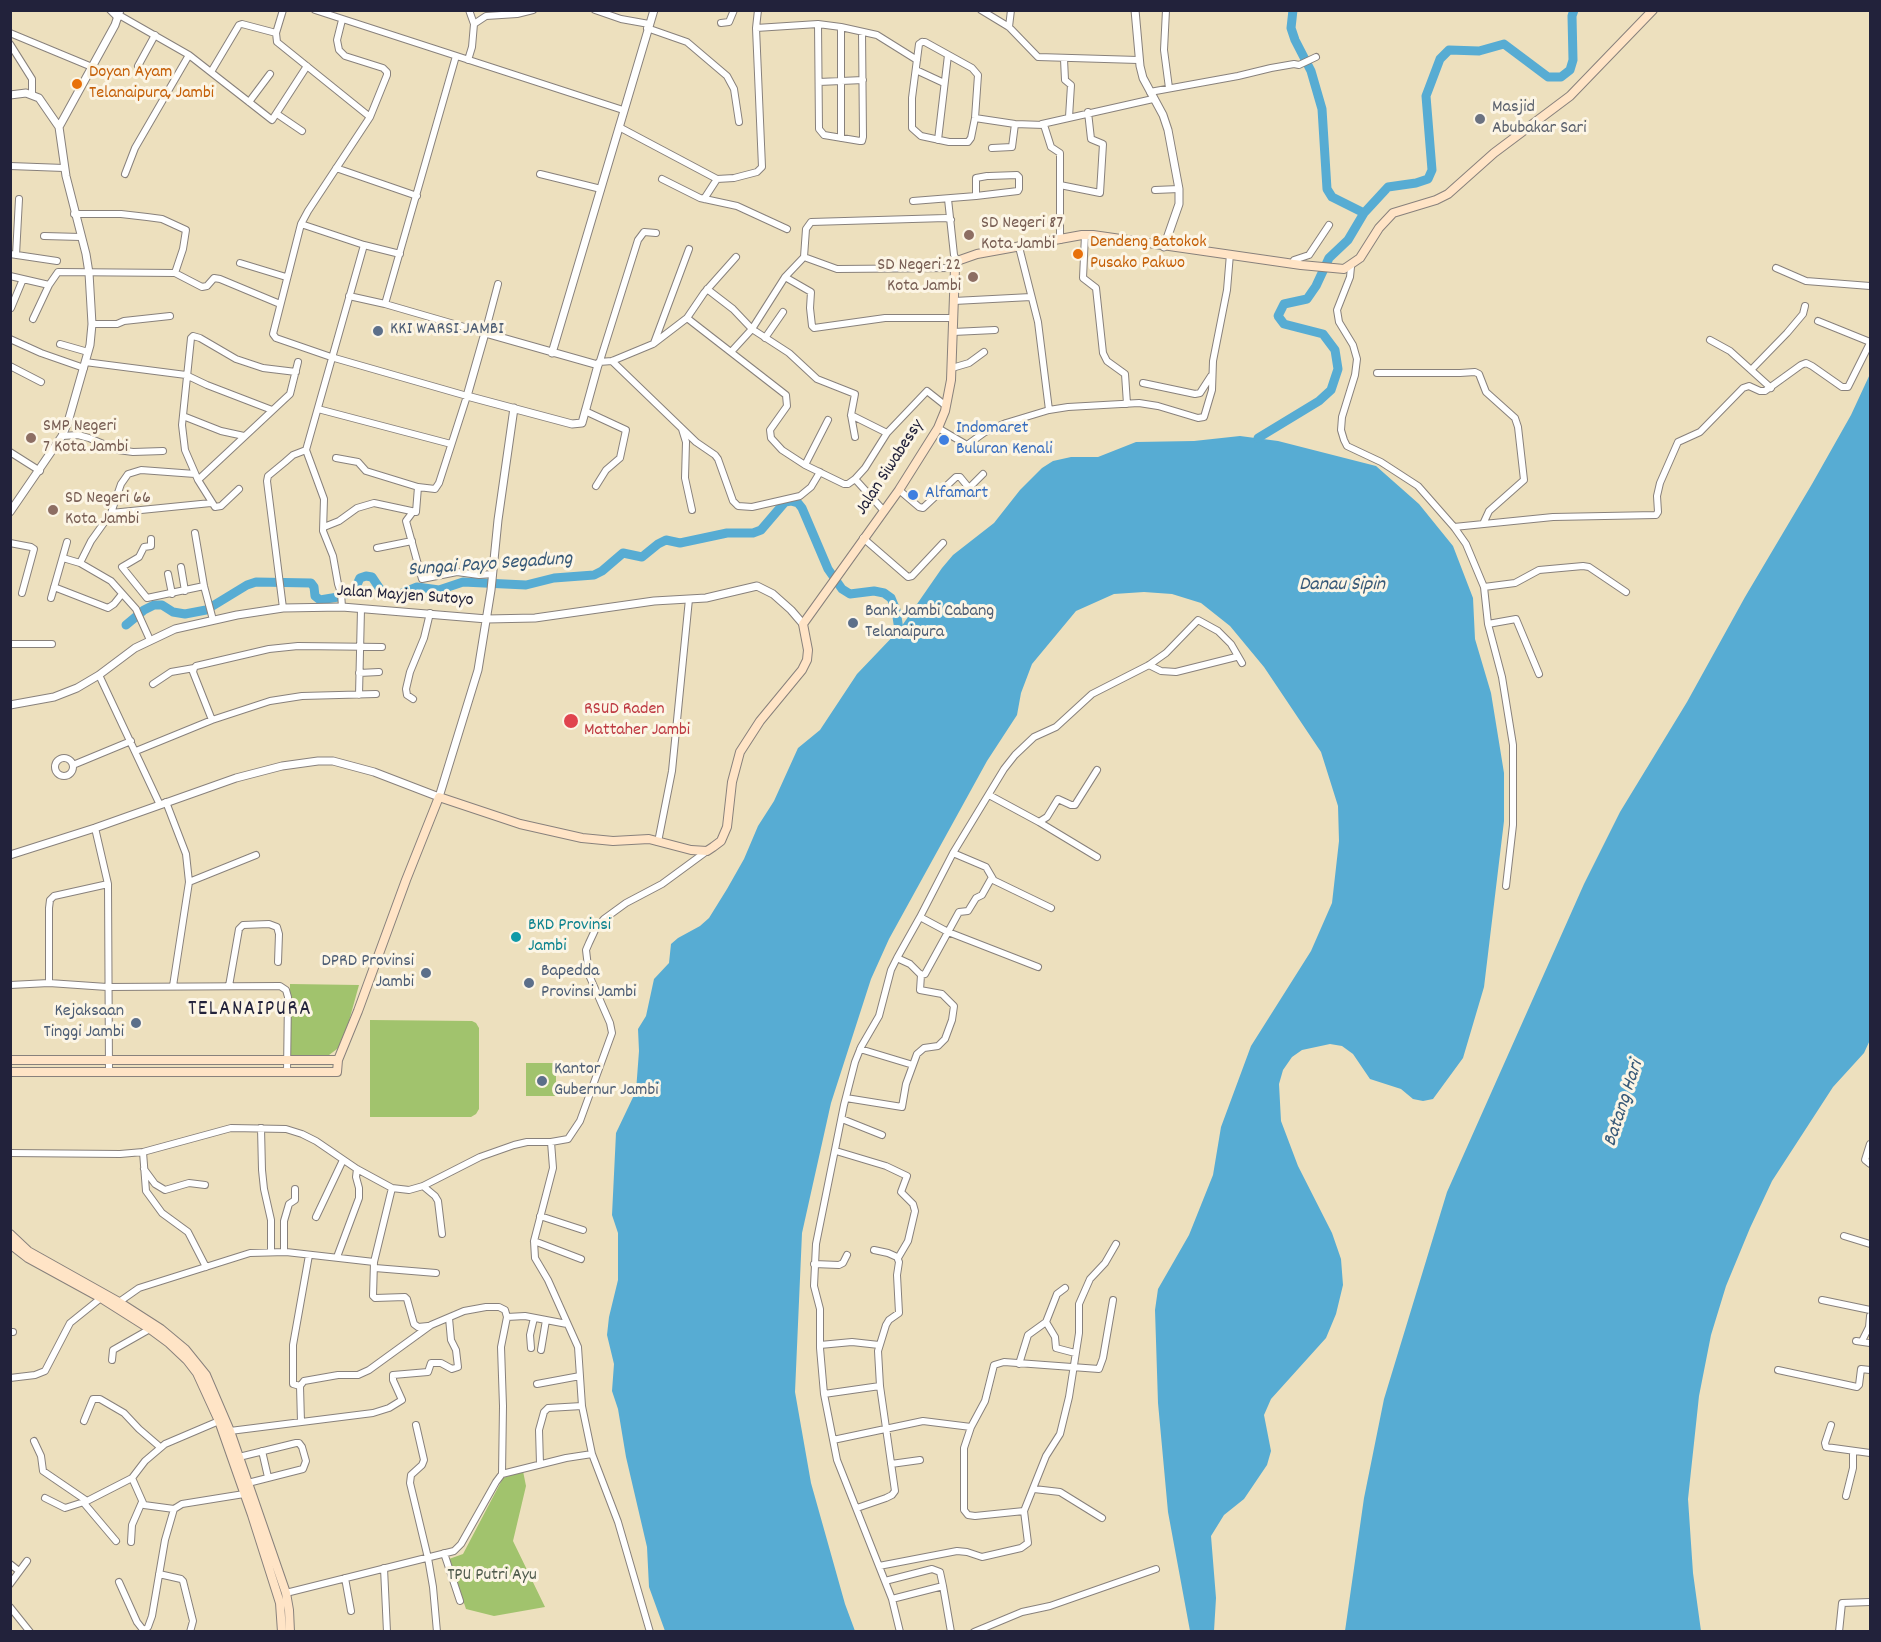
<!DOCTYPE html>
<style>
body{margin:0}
#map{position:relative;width:1881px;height:1642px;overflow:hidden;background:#ede0be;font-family:Dekko,sans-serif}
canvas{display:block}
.frame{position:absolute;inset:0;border:12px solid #22223b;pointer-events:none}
</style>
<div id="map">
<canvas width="1881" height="1642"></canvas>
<div class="frame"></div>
</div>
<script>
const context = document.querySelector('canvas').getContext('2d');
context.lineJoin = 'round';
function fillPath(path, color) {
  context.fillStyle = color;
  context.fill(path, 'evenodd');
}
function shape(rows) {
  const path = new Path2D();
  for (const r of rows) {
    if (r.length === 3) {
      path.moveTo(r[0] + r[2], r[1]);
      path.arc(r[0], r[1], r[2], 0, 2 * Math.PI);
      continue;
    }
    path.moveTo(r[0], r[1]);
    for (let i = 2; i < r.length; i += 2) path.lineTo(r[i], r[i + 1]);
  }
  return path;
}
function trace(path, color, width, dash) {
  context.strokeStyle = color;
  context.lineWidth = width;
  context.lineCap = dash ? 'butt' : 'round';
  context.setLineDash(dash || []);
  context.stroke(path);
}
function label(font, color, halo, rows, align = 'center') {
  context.font = font + ' Dekko,sans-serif';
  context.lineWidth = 6;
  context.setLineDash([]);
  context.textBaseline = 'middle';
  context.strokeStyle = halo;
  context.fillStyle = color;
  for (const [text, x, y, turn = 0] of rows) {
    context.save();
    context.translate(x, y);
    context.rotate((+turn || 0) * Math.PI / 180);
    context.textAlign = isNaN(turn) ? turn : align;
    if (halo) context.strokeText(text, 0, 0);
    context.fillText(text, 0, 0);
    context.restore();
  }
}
fillPath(shape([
 [290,984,359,985,344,1039,337,1049,329,1055,319,1057,289,1056],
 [370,1020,472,1021,476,1023,479,1028,479,1109,476,1114,471,1117,370,1117],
 [526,1063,556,1063,556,1096,526,1096],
 [523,1471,526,1486,513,1541,545,1607,494,1616,466,1609,449,1559,463,1554,503,1478]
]), '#a1c36d');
fillPath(shape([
 [1870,374,1870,1040,1864,1053,1833,1087,1772,1181,1750,1228,1726,1286,1711,1335,1699,1396,1688,1499,1693,1573,1701,1631,1345,1631,1364,1498,1384,1399,1447,1192,1584,884,1620,812,1687,702,1745,597,1812,484,1851,415],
 [1240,436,1278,441,1376,466,1419,504,1453,546,1473,598,1475,639,1491,693,1504,773,1504,821,1484,987,1463,1058,1433,1099,1423,1101,1413,1099,1401,1089,1370,1079,1353,1054,1342,1046,1330,1044,1302,1050,1292,1057,1283,1070,1279,1084,1281,1121,1298,1166,1332,1233,1341,1259,1343,1285,1336,1314,1326,1338,1271,1399,1264,1415,1271,1451,1267,1465,1244,1499,1224,1515,1211,1536,1216,1598,1214,1631,1190,1631,1168,1512,1158,1403,1155,1310,1158,1289,1189,1235,1213,1175,1221,1127,1251,1046,1311,951,1332,903,1339,841,1338,806,1321,752,1264,667,1230,626,1201,603,1172,594,1144,592,1114,594,1076,611,1032,664,1021,693,1017,715,987,761,889,939,871,979,831,1103,802,1233,795,1392,811,1483,845,1604,855,1631,665,1631,649,1587,647,1547,626,1457,618,1409,612,1391,614,1364,607,1335,609,1317,618,1280,618,1233,612,1215,616,1133,636,1091,639,1051,638,1029,646,1016,654,979,669,963,671,944,678,938,700,926,709,918,727,889,744,859,758,826,774,801,798,748,820,730,857,674,899,630,942,568,953,555,994,523,1020,490,1042,468,1053,461,1071,457,1098,457,1136,442,1194,441]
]), '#57acd3');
trace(shape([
 [1293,10,1291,28,1295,40,1311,71,1322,109,1327,189,1332,197,1364,213],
 [1258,438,1319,401,1331,390,1338,369,1335,350,1323,334,1284,324,1278,316,1284,304,1307,299,1316,286,1329,258,1348,240,1364,213,1388,187,1416,183,1428,179,1432,170,1426,96,1440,59,1449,50,1479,51,1504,44,1548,77,1561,77,1570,70,1573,60,1572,16,1574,10],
 [126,625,144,610,154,605,162,605,173,612,185,614,206,610,247,585,256,582,311,583,314,587,315,596,320,600,338,597,354,591,360,578,366,576,372,577,382,592,386,594,400,594,417,587,439,590,463,582,526,585,554,578,594,575,602,571,623,553,642,557,658,544,666,540,680,543,727,533,753,533,761,530,785,502,791,501,798,503,802,508,828,569,842,589,850,594,874,591,884,593,891,598,896,610,899,630]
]), '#57acd3', 9);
const minor = shape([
 [110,10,118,18],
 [283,10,276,33,277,42,370,117],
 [315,10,623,110],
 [595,10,621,19,649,24],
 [981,10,1009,27,1038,57,1138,60],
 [1166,10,1164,50,1169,88],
 [119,15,189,55,272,120,307,66],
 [721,23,729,22,734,10],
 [474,24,486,16,517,14,533,10],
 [818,24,819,129,824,135,860,141,862,141,863,137,862,32],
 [1009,27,1011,10],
 [647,28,687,42,727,76,734,89,739,122],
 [756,28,818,24,841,27,877,35,917,60],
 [10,33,92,67],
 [922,42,925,42,972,68,978,75,975,118,971,138,968,142,949,142,921,136,912,128,912,98,919,44,922,42],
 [10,44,32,79,32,94],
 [456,56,385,304,485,333,498,284],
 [1064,59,1065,80,1071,85,1069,117],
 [468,60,472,47,474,24,469,10],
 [138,66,155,35],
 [916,70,944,83],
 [211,72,239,25,242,24,276,33],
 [819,82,863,80],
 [1150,92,1238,76,1271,68,1294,64,1299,65,1316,57],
 [249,102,270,74],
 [277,114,302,131],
 [975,118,1015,124,1044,125,1051,147,1060,153,1060,240],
 [1042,124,1153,99],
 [619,127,717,179],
 [841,138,841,27],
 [938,140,948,55],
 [992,148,1012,147,1015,124],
 [10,166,64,168],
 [336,168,417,196],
 [125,174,135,148,189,55],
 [540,174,601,189],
 [987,176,976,178,976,196,1018,191,1019,189,1019,177,1017,175,989,176],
 [662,179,700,198,737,206,787,229],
 [1060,185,1100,193,1103,144,1091,139,1088,112],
 [1155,190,1179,189],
 [704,199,717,179,734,178,757,172,762,167,756,28,758,10],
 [948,199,954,255,957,261],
 [913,201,976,196],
 [74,214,121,214,147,217,162,219,186,230,183,249,175,273],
 [301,224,364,245,400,254],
 [1085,235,1083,278,1096,288,1103,353,1107,361,1125,374,1127,404],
 [44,236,81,237],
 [1019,247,1038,322,1049,410],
 [10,254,57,261],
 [16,255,19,199],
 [804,257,806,229,811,222,946,218,951,220],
 [240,263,286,277],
 [1292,264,1294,260,1309,255,1329,225],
 [1351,267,1350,277,1337,310,1339,322,1353,345,1357,359,1355,375,1342,417,1341,430,1344,440,1347,446,1381,462,1418,486,1454,527,1466,544,1484,587,1488,624,1502,677,1513,745,1513,825,1506,886],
 [1776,268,1806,281,1870,286],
 [10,276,49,285,58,272,175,273,202,287,207,286,214,278,220,279,280,304],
 [785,277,811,292,810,308,812,326,814,328,885,318,954,318],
 [707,289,733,309,752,329,789,353,817,379,855,394,851,415,855,437],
 [349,296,385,304],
 [954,301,1031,297],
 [11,308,23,279],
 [687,318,704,293,736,257],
 [33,319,49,285],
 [1818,321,1870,342],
 [92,324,117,324,124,321,170,316],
 [953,332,995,330],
 [765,338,783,312],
 [10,339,41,353,84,368],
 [1710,340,1730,351,1771,388],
 [654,343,689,249],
 [60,344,88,352],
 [731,352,752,329,785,277,804,257,837,269,955,268],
 [612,361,696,442,715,455,718,459,733,501,738,506,752,507,800,496,811,487,820,472],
 [85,362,186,375,207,385,272,410],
 [599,362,612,361,653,344,687,318,786,395,787,406,770,430,771,438,782,450,805,465,844,484,848,484,855,479,884,511],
 [599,364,638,240,644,232,656,233],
 [10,366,41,382],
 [952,368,969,363,984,352],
 [1751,370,1787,333,1803,314,1805,306],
 [1377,373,1460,373,1475,372,1479,374,1486,392,1515,418,1518,427,1524,480,1489,511,1483,524],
 [1143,383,1195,394,1200,393,1211,376],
 [318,409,451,444],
 [585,411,626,430,620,458,606,470,596,486],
 [851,415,887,433],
 [183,416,221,431,244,436],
 [938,428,967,445,985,432,1006,423,1049,410,1068,407,1139,403,1158,406,1198,418,1204,417,1212,390,1213,361,1227,290,1230,254],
 [682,429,686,442,685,478,692,510],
 [62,436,78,435,89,438,118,450,133,452,163,451],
 [10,452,40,471],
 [336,458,358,462,366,471,418,487,435,489,439,483,467,396,331,357,276,338,273,334,301,224,308,211,370,117,387,75,387,72,383,68,345,56,339,50,337,40,342,20],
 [805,465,828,420],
 [855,479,865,468,887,433,927,391,946,406],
 [198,480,290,394,298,362],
 [239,489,221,506,215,507,198,480,185,450,182,425,191,338,193,336,200,338,236,359,263,368,296,372],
 [899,490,919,507,923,508,956,477,960,477,969,488,983,474],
 [111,513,211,503],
 [412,513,406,521,422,579,457,572,479,575,493,574],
 [324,527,339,521,357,508,374,503,416,512,418,487],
 [1454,527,1553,517,1656,515,1658,512,1657,496,1660,483,1678,442,1700,432,1743,388,1749,386,1760,391,1765,391,1801,365,1806,363,1812,366,1842,387,1848,387,1870,343],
 [195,533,204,586,213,620],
 [863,538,908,577,912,576,943,543],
 [151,539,151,546,144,547,139,557,122,567,147,598,204,586],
 [10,543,31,547,34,549,22,593],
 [377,548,412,541],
 [63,558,80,563,111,581,136,609,150,640],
 [80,563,91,541,111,513,121,484,128,474,141,470,195,474],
 [181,567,185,591],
 [168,574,172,594],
 [54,587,108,608,114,604,122,594],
 [1484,587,1515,583,1539,570,1583,566,1589,567,1626,592],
 [51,598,67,542],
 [342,607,341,593,338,584,333,556,323,531,324,499,306,450,364,245],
 [283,608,267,481,268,476,285,462,293,455,306,450],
 [1488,624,1516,619,1539,674],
 [10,644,52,644],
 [1149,665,1161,671,1176,672,1236,657],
 [359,673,379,672],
 [99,675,160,805],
 [153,684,171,672,194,668],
 [359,695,361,609],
 [413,699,407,695,406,689,410,672,424,638,430,613],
 [212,720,193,672,194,668,196,666,269,649,298,646,382,647],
 [136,751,212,720,270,701,302,696,376,694],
 [64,767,9],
 [73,765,131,741],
 [989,795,1039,822,1097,857],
 [166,802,186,854,189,882,173,986],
 [1039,822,1047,817,1058,799,1071,805,1075,805,1097,770],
 [95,828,108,884,109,1072],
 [658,842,672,771,689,599],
 [953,853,986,867,993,879],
 [189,882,256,855],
 [920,917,948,932,1038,967],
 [897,958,910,964,921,975,925,974,959,912,968,911,976,898,982,895,991,879,1051,908],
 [49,983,49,908,50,900,54,896,108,884],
 [10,985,49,983,107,987,280,986,286,990,288,997,287,1072],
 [229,986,239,929,243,925,269,924,277,927,279,934,278,962],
 [860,1049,913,1065],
 [846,1098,902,1107,906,1084,917,1054,924,1048,938,1046,945,1039,952,1020,954,1006,942,994,920,990,921,975],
 [842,1119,882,1135],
 [261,1128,262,1170,264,1189,271,1220,271,1251],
 [551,1142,553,1168,534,1241,535,1258,548,1280,578,1347,582,1406,592,1454,618,1522,650,1632],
 [1870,1144,1865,1160,1870,1164],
 [836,1151,886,1166,907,1176,901,1192,913,1204,915,1211,908,1241,898,1258],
 [143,1152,146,1191,162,1213,188,1232,206,1267],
 [10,1153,120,1154,143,1152,231,1128,286,1129,302,1134,316,1141,357,1169,392,1188,409,1190,423,1186,480,1157,514,1145,527,1142,551,1142,568,1139,580,1121,612,1033,610,1023,589,975,586,950,589,943,596,928,604,919,626,903,662,884,707,851],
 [144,1169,155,1184,165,1190,189,1183,205,1185],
 [423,1186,435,1196,438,1201,442,1234],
 [540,1216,583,1230],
 [316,1217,343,1160],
 [1844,1236,1870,1244],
 [534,1241,581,1259],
 [284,1252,284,1221,289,1204,295,1200,295,1189],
 [337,1257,359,1198,359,1188,356,1177,357,1169],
 [374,1262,373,1296,375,1298,405,1297,407,1299,414,1324,418,1327,428,1326],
 [814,1264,839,1265,843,1263,847,1255],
 [375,1268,436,1273],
 [1822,1300,1870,1310],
 [119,1302,139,1288,250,1253,286,1252,374,1262,392,1188],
 [1046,1322,1055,1337,1056,1348,1075,1353],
 [10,1332,13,1332],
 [1856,1341,1870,1343],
 [1862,1341,1869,1327,1870,1316],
 [820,1345,852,1342,879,1345],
 [531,1348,530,1335,534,1318],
 [541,1350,546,1320],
 [112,1360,113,1350,150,1329],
 [1019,1364,1028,1335,1046,1322,1057,1294,1065,1288],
 [1778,1370,1857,1387,1859,1385,1861,1369,1870,1370],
 [10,1378,35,1375,45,1371,70,1323,101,1298],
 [537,1384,580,1376],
 [300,1386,304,1381,338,1375,358,1375,369,1370,431,1325,464,1311,486,1307,499,1307,505,1310,507,1317],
 [300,1386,293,1384,293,1345,309,1255],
 [300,1386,301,1422],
 [824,1394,880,1386],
 [84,1421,93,1399,100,1399,124,1413,139,1429,160,1447],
 [416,1425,424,1460,422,1465,411,1475,410,1483,428,1558,433,1587,437,1632],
 [1831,1425,1825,1443,1826,1447,1870,1453],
 [230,1431,373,1413,389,1408,402,1400,393,1380,393,1375,428,1372,431,1363,441,1363,452,1369,458,1367,456,1350,451,1340,449,1318],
 [833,1440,923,1421,971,1427],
 [34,1441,41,1456,43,1471,87,1501],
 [262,1451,268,1477],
 [239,1457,296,1443,299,1443,302,1447,306,1461,303,1469,248,1483],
 [540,1464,539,1430,544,1412,548,1408,582,1406],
 [891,1464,920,1460],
 [502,1474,503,1406,501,1347,507,1317,525,1316,567,1324],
 [132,1478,144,1505,174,1509],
 [1034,1489,1060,1492,1102,1518],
 [1846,1496,1853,1468,1853,1451],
 [45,1498,65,1508,87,1501,132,1478,145,1461,165,1444,219,1421],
 [83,1502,116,1541],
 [857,1508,886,1498,892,1495,895,1491,880,1386,878,1351,886,1325,889,1320,899,1313,897,1275,899,1262,897,1257,888,1253,874,1250],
 [1024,1511,975,1516,968,1515,964,1510,964,1448,971,1427,985,1401,994,1365,1004,1362,1099,1369,1103,1358,1113,1300],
 [131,1542,132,1525,142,1502],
 [444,1553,460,1601],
 [10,1564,19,1571],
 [879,1566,957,1551,967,1552,982,1557,1021,1548,1028,1543,1024,1511,1046,1456,1060,1434,1069,1397,1079,1333,1079,1304,1090,1279,1105,1263,1116,1244],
 [384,1568,387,1632],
 [159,1574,181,1579,183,1581,193,1621,190,1632],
 [345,1578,351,1611],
 [885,1581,932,1569,940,1572,943,1586],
 [119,1582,137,1622,144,1631],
 [10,1584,27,1561],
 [286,1593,454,1551,461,1544,496,1482,502,1474,566,1458,592,1454],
 [892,1599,943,1586,951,1632],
 [10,1607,30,1632],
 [143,1632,148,1627,152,1616,165,1540,174,1509,182,1504,244,1494],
 [900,1632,892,1599,837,1460,824,1394,820,1348,820,1309,814,1286,816,1244,844,1105,855,1062,861,1047,879,1016,891,970,897,958,920,917,953,853,1004,769,1015,755,1034,737,1056,727,1092,694,1149,665,1166,653,1198,620,1218,631,1231,644,1242,663],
 [974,1632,1022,1612,1050,1606,1156,1569],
 [1839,1632,1842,1603,1870,1602]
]);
const tertiary = shape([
 [1135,10,1140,66,1143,78,1163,115,1168,130,1179,189,1179,204,1164,247],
 [10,95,26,93,39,98,59,127],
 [485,333,598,365,582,423,572,424,467,396,485,333],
 [552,353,654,10],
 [10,512,62,436,68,422,90,345,92,324,89,273,86,254,66,176,59,127,115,25,120,10],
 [10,705,54,697,77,688,99,675,135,648,175,629,237,615,283,608,342,607,487,619,535,618,654,601,706,598,757,586,773,594,791,610,803,624],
 [10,855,95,828,236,778,282,766,318,761,333,761,374,772,439,797,478,670,491,590,498,520,514,408]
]);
const secondary = shape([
 [10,1060,338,1060],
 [10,1072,337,1072,338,1060,358,1011,406,880,439,797,520,824,582,838,613,841,649,839,691,850,707,851,713,847,721,841,727,827,732,782,740,752,760,721,802,670,807,660,808,650,803,624,899,490,938,428,945,411,951,380,955,268,957,261,977,254,1082,235,1093,235,1301,265,1344,269,1360,258,1379,228,1393,213,1436,200,1448,194,1494,153,1570,96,1653,10],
 [10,1234,28,1251,119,1302,161,1329,185,1349,206,1375,230,1431,286,1593,289,1610,290,1632],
 [10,1244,28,1258,101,1298,150,1329,169,1343,187,1360,197,1373,219,1421,252,1515,280,1603,282,1632]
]);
trace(minor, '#88817c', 8);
trace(tertiary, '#88817c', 9);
trace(secondary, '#88817c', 10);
trace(minor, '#fff', 6);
trace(tertiary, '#fff', 7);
trace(secondary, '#ffe4c6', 8);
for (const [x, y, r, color] of [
 [77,84,6,"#e8710a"],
 [1480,119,6,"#6b7280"],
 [969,235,6,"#8d6e63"],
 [1078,254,6,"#e8710a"],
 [973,277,6,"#8d6e63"],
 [378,331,6,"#5c6f8a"],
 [31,438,6,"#8d6e63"],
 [944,440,6,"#3f7fe0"],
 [913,495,6,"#3f7fe0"],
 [53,510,6,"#8d6e63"],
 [853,623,6,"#5c6f8a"],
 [571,721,8,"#e0444e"],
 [516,937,6,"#0f9aa8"],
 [426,973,6,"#5c6f8a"],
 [529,983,6,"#5c6f8a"],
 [136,1023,6,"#5c6f8a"],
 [542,1081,6,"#5c6f8a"]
]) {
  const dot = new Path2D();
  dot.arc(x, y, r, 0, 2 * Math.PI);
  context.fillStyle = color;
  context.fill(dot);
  trace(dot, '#fcf5e5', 2);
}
label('18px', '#c56008', '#fcf5e5', [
 ["Doyan Ayam",89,74],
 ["Telanaipura, Jambi",89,95],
 ["Dendeng Batokok",1090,244],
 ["Pusako Pakwo",1090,265]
], 'left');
label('18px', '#5b616d', '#fcf5e5', [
 ["Masjid",1492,109],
 ["Abubakar Sari",1492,130]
], 'left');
label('18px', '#785e54', '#fcf5e5', [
 ["SD Negeri 87",981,225],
 ["Kota Jambi",981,246],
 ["SD Negeri 22",961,267,"right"],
 ["Kota Jambi",961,288,"right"],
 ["SMP Negeri",43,428],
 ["7 Kota Jambi",43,449],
 ["SD Negeri 66",65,500],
 ["Kota Jambi",65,521]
], 'left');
label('18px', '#4e5e75', '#fcf5e5', [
 ["KKI WARSI JAMBI",390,331],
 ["Bank Jambi Cabang",865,613],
 ["Telanaipura",865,634],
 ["DPRD Provinsi",414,963,"right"],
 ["Jambi",414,984,"right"],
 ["Bapedda",541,973],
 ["Provinsi Jambi",541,994],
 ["Kejaksaan",124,1013,"right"],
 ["Tinggi Jambi",124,1034,"right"],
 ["Kantor",554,1071],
 ["Gubernur Jambi",554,1092]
], 'left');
label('18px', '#366cbe', '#fcf5e5', [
 ["Indomaret",956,430],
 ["Buluran Kenali",956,451],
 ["Alfamart",925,495]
], 'left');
label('18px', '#22223b', '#fcf5e5', [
 ["Jalan Siwabessy",891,468,-57],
 ["Jalan Mayjen Sutoyo",405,597,4]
]);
label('18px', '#be3a42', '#fcf5e5', [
 ["RSUD Raden",584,711],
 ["Mattaher Jambi",584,732]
], 'left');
label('18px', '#0d838f', '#fcf5e5', [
 ["BKD Provinsi",528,927],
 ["Jambi",528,948]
], 'left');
label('18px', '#4e5a4c', '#fcf5e5', [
 ["TPU Putri Ayu",492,1577]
]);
label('italic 20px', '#375978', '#fcf5e5', [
 ["Sungai Payo Segadung",490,566,-4],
 ["Danau Sipin",1342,586],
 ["Batang Hari",1625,1104,-72]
]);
context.letterSpacing = '1.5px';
label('21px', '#22223b', '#fcf5e5', [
 ["TELANAIPURA",250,1011]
]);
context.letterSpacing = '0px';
</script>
